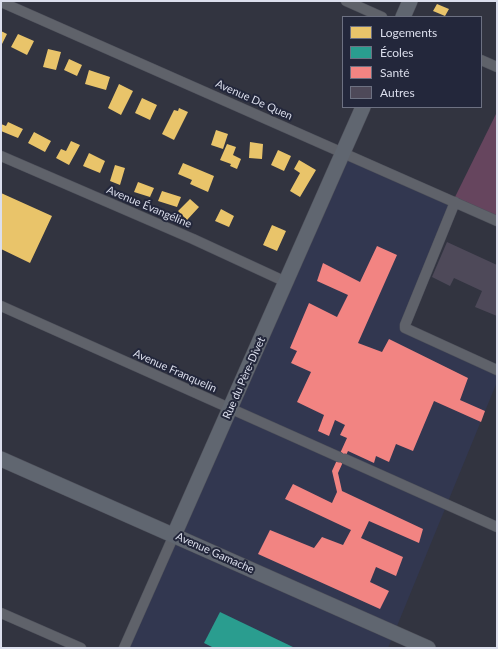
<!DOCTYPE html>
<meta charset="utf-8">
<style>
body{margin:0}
#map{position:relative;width:498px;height:649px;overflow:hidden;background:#323440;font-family:Lato,sans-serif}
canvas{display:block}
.frame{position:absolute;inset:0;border:2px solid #dcdfed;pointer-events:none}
.legend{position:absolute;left:342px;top:16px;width:140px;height:92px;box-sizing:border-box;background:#23273b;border:1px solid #6d7182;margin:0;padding:5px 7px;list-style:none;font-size:12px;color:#dcdfed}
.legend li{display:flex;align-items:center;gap:8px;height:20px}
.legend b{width:20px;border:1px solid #6d7182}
</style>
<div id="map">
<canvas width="498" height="649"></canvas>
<div class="frame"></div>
<ul class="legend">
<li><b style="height:11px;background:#e9c46a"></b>Logements</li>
<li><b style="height:11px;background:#2a9d8f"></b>Écoles</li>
<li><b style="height:11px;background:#f28482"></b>Santé</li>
<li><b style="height:11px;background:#4e4959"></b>Autres</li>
</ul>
</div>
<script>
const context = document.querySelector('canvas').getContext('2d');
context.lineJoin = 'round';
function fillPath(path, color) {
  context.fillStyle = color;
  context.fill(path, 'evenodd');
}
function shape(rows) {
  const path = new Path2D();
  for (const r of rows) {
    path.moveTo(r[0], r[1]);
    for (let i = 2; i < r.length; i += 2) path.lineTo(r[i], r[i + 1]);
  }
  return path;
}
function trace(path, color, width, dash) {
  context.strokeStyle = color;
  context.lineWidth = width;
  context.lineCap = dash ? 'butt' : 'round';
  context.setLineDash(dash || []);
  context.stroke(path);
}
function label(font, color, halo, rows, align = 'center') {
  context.font = font + ' Lato,sans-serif';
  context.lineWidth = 4;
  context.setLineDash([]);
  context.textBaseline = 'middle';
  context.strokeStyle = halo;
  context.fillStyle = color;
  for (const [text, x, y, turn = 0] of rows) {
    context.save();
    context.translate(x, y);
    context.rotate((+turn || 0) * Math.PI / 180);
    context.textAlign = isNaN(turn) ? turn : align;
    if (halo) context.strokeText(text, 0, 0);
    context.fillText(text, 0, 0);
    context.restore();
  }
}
fillPath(shape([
 [343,153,455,202,405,328,497,376,497,382,388,648,126,648]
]), '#323750');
fillPath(shape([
 [497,112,497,218,455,197]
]), '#66455e');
fillPath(shape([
 [437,4,449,9,445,16,433,11],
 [1,31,7,34,1,46],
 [18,34,34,41,27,55,11,47],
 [48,49,61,52,56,70,43,67],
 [69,59,82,65,77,76,64,70],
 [89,70,110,77,106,90,85,84],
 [119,84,133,91,121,115,108,108],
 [142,98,157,105,150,120,135,113],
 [179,108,188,112,174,140,162,134,174,110,178,111],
 [8,122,23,129,18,138,1,131,1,124,6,126],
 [216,130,228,134,223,149,211,145],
 [34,132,51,141,45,152,28,143],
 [71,141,80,145,69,165,56,158,61,149,66,151],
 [250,142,263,144,262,159,249,158],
 [227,144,236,147,233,155,241,159,237,169,230,166,231,164,220,160],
 [278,150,291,156,284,171,271,165],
 [89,153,105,161,100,173,83,166],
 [299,160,316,170,300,197,290,191,300,173,294,169],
 [183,163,214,176,208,192,190,184,192,180,178,174],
 [115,165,125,168,120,185,110,181],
 [138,182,154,188,150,197,134,192],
 [162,191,181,197,177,207,158,201],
 [1,193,52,216,30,263,1,249],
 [190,199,199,207,187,220,178,211],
 [221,209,234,216,229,227,215,221],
 [272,225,286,231,277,251,263,245]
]), '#e9c46a');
fillPath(shape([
 [220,612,295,648,214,648,204,643]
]), '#2a9d8f');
fillPath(shape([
 [377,246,397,255,358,343,382,352,389,339,468,378,460,400,485,411,481,422,434,401,413,451,396,444,389,462,376,456,374,463,348,451,338,473,342,491,423,529,419,543,369,521,361,538,403,557,396,576,376,567,370,582,389,591,380,609,258,554,270,530,314,548,322,537,343,545,351,530,285,499,293,484,332,503,337,492,332,471,347,438,340,435,345,425,335,420,329,436,318,431,324,415,297,402,311,372,291,363,297,351,290,348,309,303,337,317,348,295,317,281,323,263,360,282]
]), '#f28482');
fillPath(shape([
 [447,242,497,265,497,316,475,307,482,291,454,278,450,286,432,277]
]), '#4e4959');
const street = shape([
 [346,1,382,17],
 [1,2,497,221],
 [481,60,497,67],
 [1,156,193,239,286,282],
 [455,202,405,325,405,328,497,370],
 [1,306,339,457],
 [345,459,497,527],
 [1,613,81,648],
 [124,648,174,535]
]);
const secondary = shape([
 [403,17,410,1],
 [1,459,428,648],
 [174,535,363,107]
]);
trace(street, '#4e505a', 11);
trace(secondary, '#4e505a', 16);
trace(street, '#5f626a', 10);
trace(secondary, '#606670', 15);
label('11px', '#dcdfed', '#23273b', [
 ["Avenue De Quen",254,100,24],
 ["Avenue Évangéline",149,207,23],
 ["Avenue Franquelin",175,371,24],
 ["Rue du Père-Divet",244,378,-66],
 ["Avenue Gamache",215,553,24]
]);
</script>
